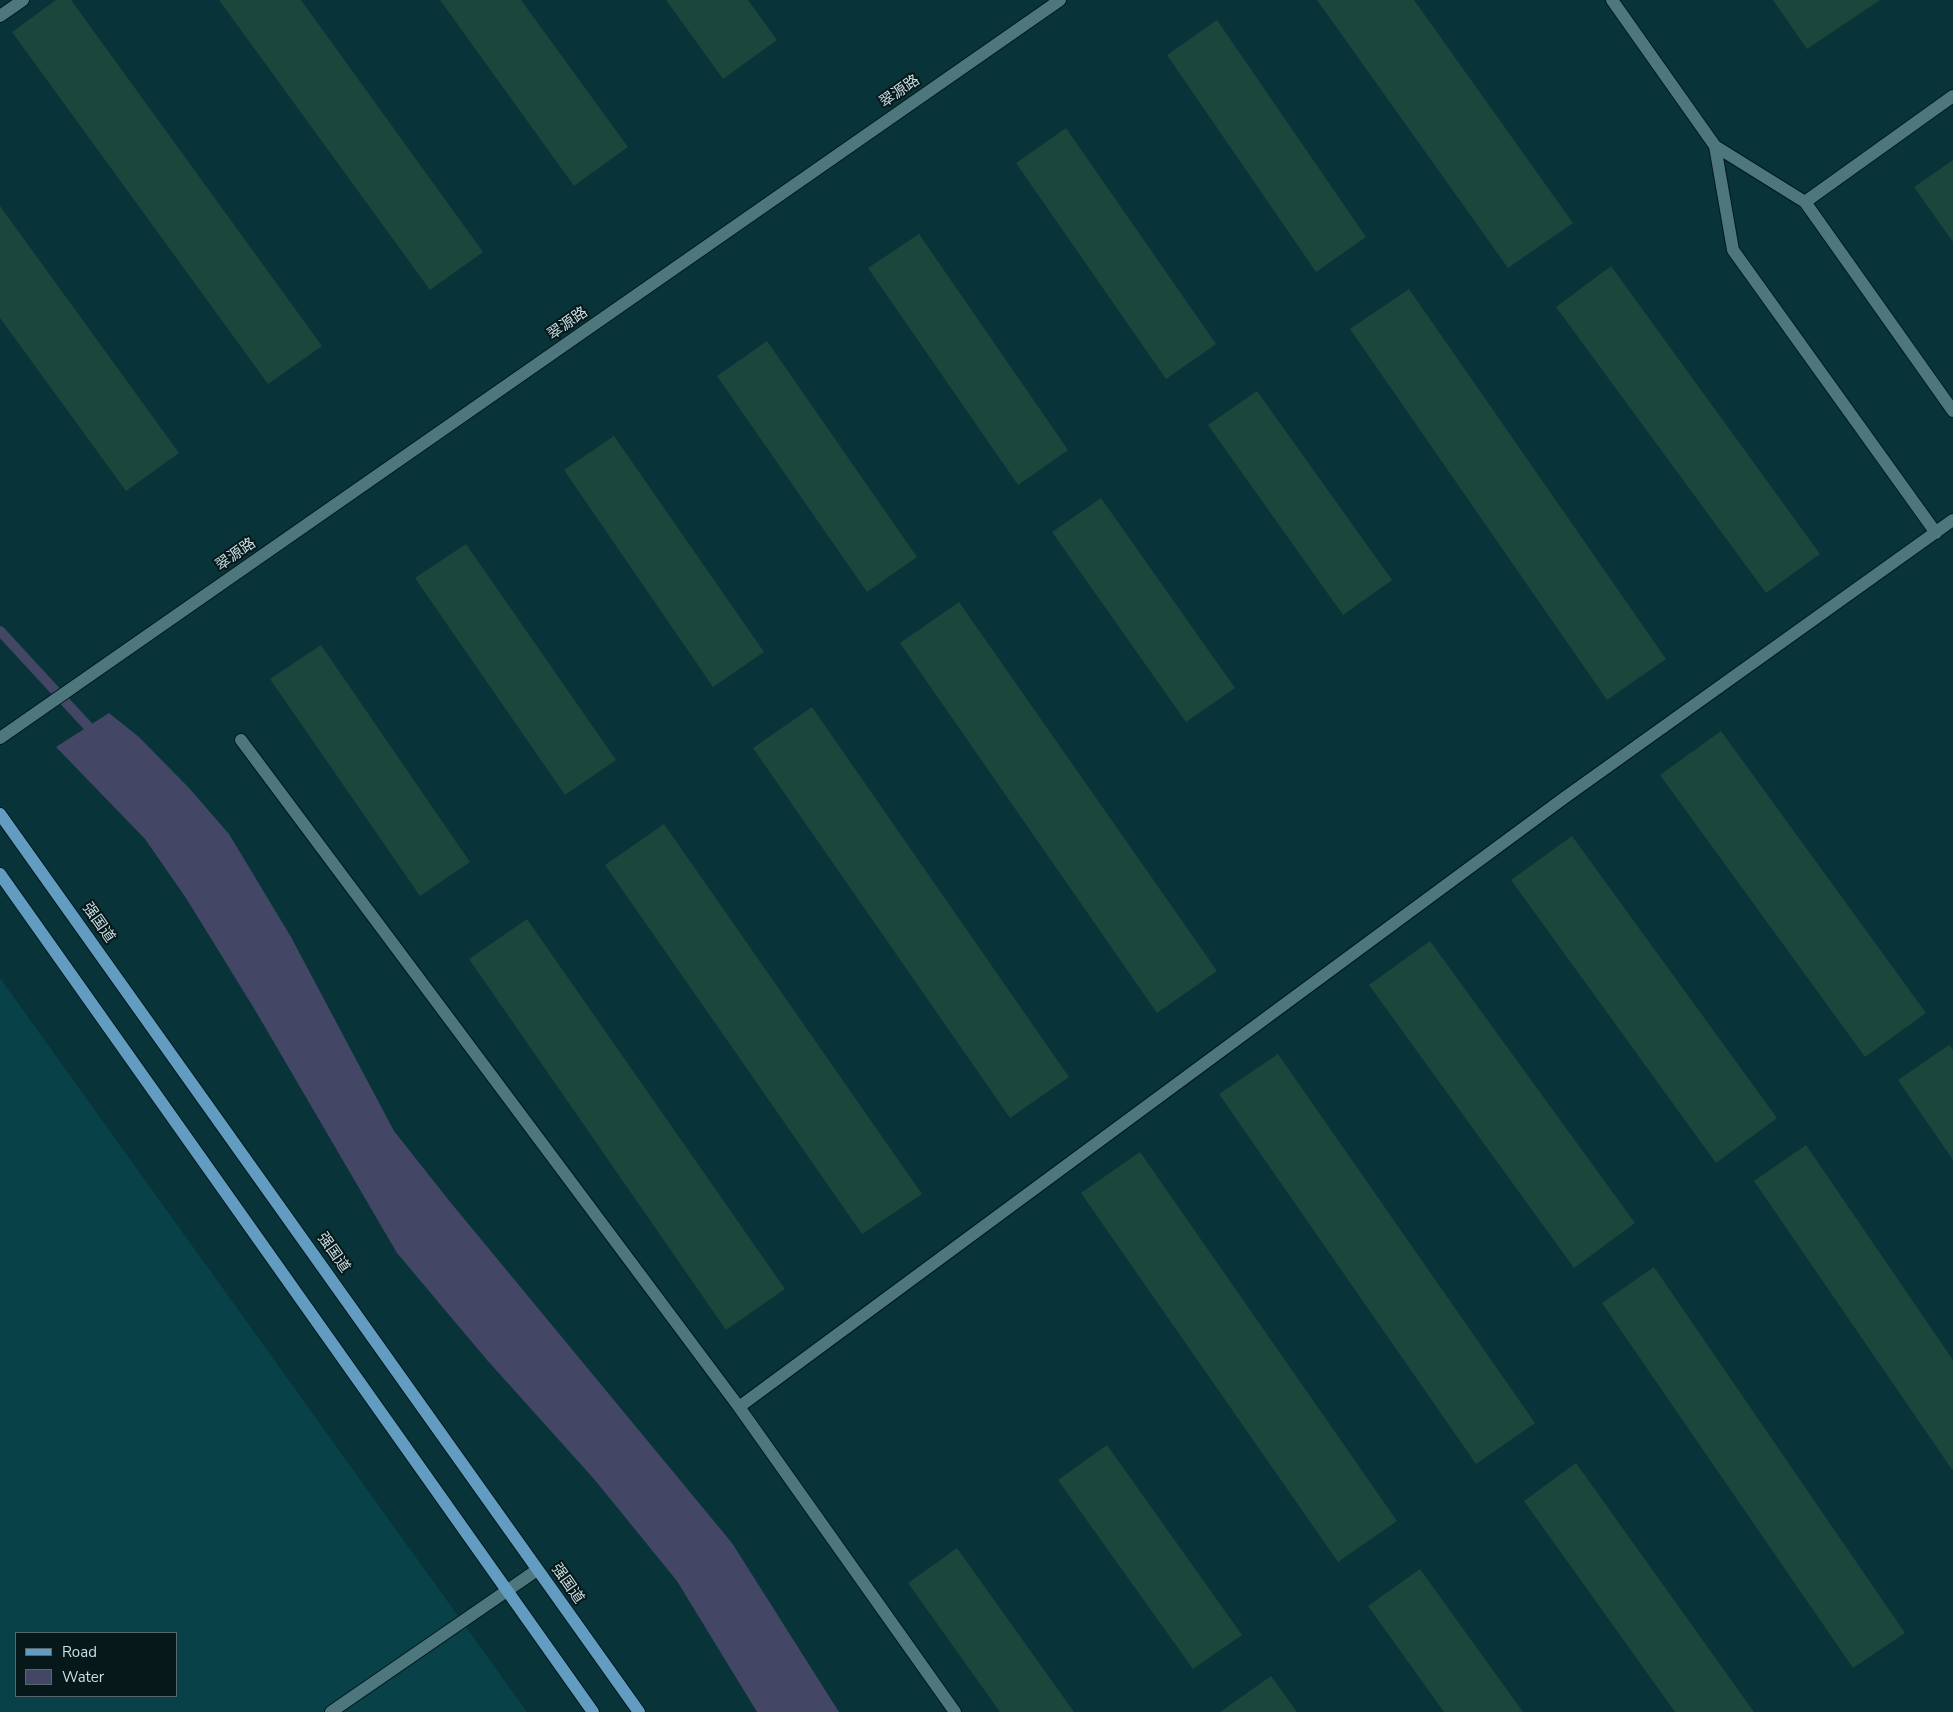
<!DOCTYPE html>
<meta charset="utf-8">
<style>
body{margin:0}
#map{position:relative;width:1953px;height:1712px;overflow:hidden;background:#073339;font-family:"Nunito Sans",sans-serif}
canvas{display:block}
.legend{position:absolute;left:15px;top:1632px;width:162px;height:65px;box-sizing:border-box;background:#07181b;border:1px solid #55686b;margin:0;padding:6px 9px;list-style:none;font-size:15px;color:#cadfe3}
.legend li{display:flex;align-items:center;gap:10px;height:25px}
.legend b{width:25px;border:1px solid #55686b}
</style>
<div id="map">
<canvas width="1953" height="1712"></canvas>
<ul class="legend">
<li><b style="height:6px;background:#629cc0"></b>Road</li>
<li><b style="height:14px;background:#434765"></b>Water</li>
</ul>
</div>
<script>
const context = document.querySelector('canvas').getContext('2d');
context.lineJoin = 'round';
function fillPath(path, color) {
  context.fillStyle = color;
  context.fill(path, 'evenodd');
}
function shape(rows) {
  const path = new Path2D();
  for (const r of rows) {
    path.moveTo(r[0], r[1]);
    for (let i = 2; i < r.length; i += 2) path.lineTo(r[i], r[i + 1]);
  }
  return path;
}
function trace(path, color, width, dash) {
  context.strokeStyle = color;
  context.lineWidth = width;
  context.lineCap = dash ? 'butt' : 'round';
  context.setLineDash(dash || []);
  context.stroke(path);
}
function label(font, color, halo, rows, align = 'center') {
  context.font = font + ' "Nunito Sans","Noto Sans SC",sans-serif';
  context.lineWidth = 4;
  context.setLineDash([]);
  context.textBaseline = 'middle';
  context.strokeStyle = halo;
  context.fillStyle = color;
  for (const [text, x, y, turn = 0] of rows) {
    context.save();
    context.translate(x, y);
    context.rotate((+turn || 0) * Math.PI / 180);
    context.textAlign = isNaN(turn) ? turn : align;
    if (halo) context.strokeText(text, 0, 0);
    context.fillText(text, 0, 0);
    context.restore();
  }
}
fillPath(shape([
 [0,978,527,1712,0,1712],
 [16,1633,176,1633,176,1696,16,1696]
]), '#084148');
fillPath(shape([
 [109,713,139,737,189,788,229,834,291,937,394,1131,451,1203,732,1543,839,1712,757,1712,677,1581,594,1479,487,1360,397,1253,255,1010,186,898,145,839,56,747]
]), '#434765');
trace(shape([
 [0,631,96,735]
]), '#434765', 10);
fillPath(shape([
 [56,0,71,0,322,346,268,384,12,32],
 [219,0,301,0,483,252,430,290],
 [440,0,521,0,628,147,574,186],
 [666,0,748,0,777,40,723,79],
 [1317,0,1414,0,1573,223,1508,268],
 [1773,0,1880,0,1807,49],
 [1217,20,1366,237,1316,272,1167,55],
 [1066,128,1216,344,1166,379,1016,163],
 [1953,160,1953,242,1914,187],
 [0,206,179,453,126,491,0,318],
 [919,234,1068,450,1018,485,868,268],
 [1611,266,1820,554,1766,593,1556,307],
 [1409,289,1666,659,1607,700,1350,329],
 [767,341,917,557,867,592,717,376],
 [1257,391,1392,580,1343,615,1208,425],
 [614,436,764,652,713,687,564,470],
 [1101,498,1235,688,1186,722,1052,532],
 [466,544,616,760,565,795,415,578],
 [959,602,1217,971,1157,1013,900,643],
 [321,645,470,862,420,896,270,679],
 [812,707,1069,1077,1010,1118,753,748],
 [1721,731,1926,1013,1865,1057,1660,775],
 [664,824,922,1194,862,1234,605,865],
 [1572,836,1777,1118,1716,1163,1511,880],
 [527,919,785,1289,726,1330,469,959],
 [1430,941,1635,1223,1574,1268,1369,985],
 [1949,1045,1953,1050,1953,1160,1898,1080],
 [1278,1054,1535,1423,1476,1464,1219,1094],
 [1806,1145,1953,1360,1953,1471,1754,1181],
 [1140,1152,1397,1521,1338,1562,1081,1193],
 [1654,1267,1905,1633,1853,1668,1602,1303],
 [1107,1445,1242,1635,1193,1669,1058,1480],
 [1576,1463,1754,1712,1675,1712,1524,1501],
 [957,1548,1074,1712,1000,1712,908,1583],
 [1420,1569,1523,1712,1444,1712,1368,1606],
 [1271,1676,1297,1712,1220,1712]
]), '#1b463c');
const minor = shape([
 [1612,0,1715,146,1805,202,1953,411],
 [0,16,23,0],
 [1715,146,1733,250,1936,533],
 [1805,202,1953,96],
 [0,738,1060,0],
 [241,740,739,1407],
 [331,1712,537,1570],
 [955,1712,739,1407,1564,798,1953,520]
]);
const major = shape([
 [0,814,639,1712],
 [0,874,593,1712]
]);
trace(minor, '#00191e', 14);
trace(major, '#00191e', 14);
trace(minor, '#4e767d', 12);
trace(major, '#629cc0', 12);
label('15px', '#cadfe3', '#07181b', [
 ["翠源路",900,92,-35],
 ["翠源路",568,324,-35],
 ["翠源路",236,555,-35],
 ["强国道",98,923,55],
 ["强国道",333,1253,55],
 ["强国道",567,1584,55]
]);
</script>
